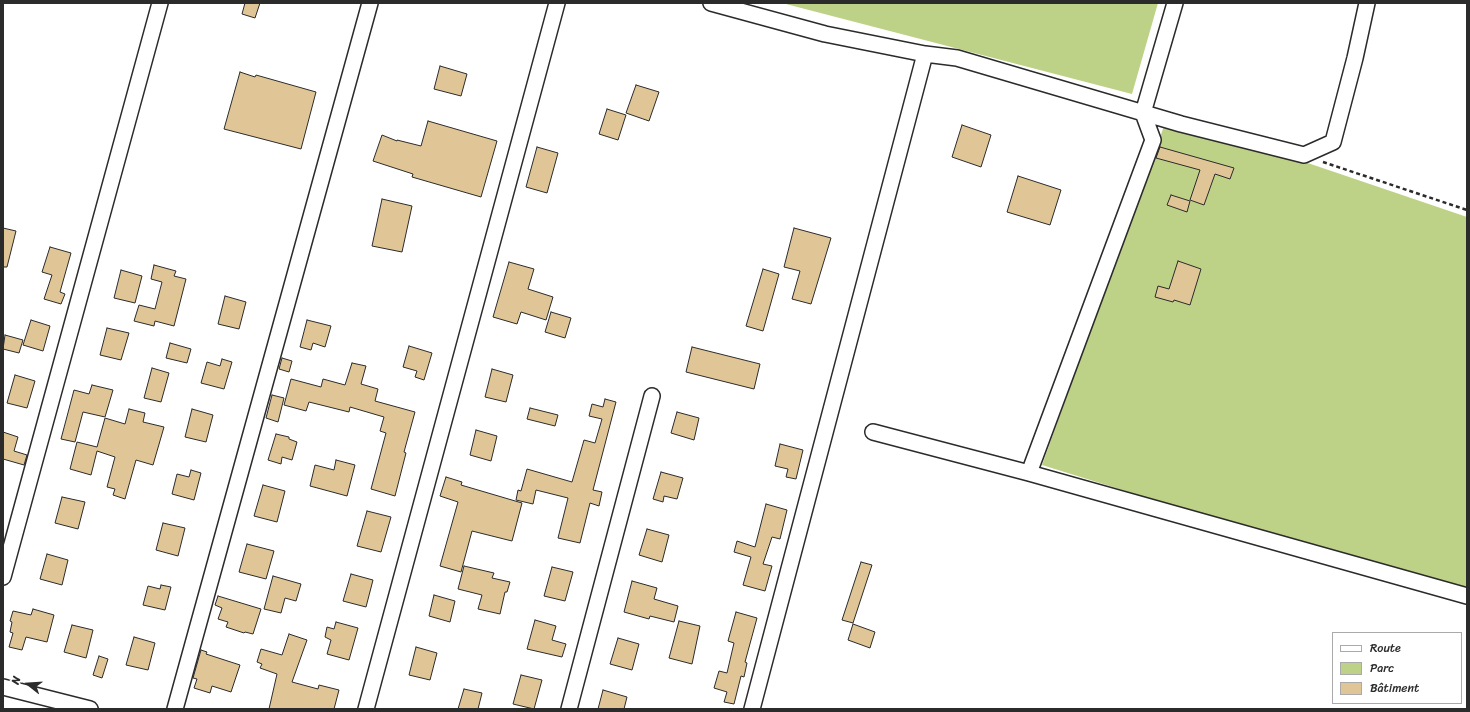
<!DOCTYPE html>
<meta charset="utf-8">
<style>
body{margin:0}
#map{position:relative;width:1470px;height:712px;overflow:hidden;background:#fff;font-family:Sriracha,sans-serif}
canvas{display:block}
.frame{position:absolute;inset:0;border:4px solid #2b2b2b;pointer-events:none}
.legend{position:absolute;left:1332px;top:632px;width:130px;height:72px;box-sizing:border-box;background:#fff;border:1px solid #aaa;margin:0;padding:5px 7px;list-style:none;font-size:12px;color:#2b2b2b}
.legend li{display:flex;align-items:center;gap:8px;height:20px}
.legend b{width:20px;border:1px solid #aaa}
.north{position:absolute;left:8px;top:664px;width:40px;height:40px;-webkit-text-stroke:3px #fff;paint-order:stroke;rotate:287deg;font-size:11px;font-weight:700;line-height:16px;text-align:center;color:#2b2b2b}
.north::after{content:'';display:block;margin:auto;width:14px;height:18px;background:#2b2b2b;clip-path:polygon(50% 0,100% 100%,50% 72%,0 100%)}
</style>
<div id="map">
<canvas width="1470" height="712"></canvas>
<div class="frame"></div>
<ul class="legend">
<li><b style="height:5px;background:#fff"></b>Route</li>
<li><b style="height:11px;background:#bed287"></b>Parc</li>
<li><b style="height:11px;background:#e0c696"></b>Bâtiment</li>
</ul>
<div class="north">N</div>
</div>
<script>
const context = document.querySelector('canvas').getContext('2d');
context.lineJoin = 'round';
function fillPath(path, color) {
  context.fillStyle = color;
  context.fill(path, 'evenodd');
}
function shape(rows) {
  const path = new Path2D();
  for (const r of rows) {
    path.moveTo(r[0], r[1]);
    for (let i = 2; i < r.length; i += 2) path.lineTo(r[i], r[i + 1]);
  }
  return path;
}
function trace(path, color, width, dash) {
  context.strokeStyle = color;
  context.lineWidth = width;
  context.lineCap = dash ? 'butt' : 'round';
  context.setLineDash(dash || []);
  context.stroke(path);
}
fillPath(shape([
 [782,3,1158,3,1132,94],
 [1164,126,1299,160,1467,217,1467,597,1042,465]
]), '#bed287');
const building = shape([
 [245,3,260,3,255,18,242,14,245,3],
 [440,66,467,74,461,96,434,89,440,66],
 [240,72,255,77,256,75,316,92,301,149,224,129,240,72],
 [636,85,659,92,649,121,626,113,636,85],
 [607,109,626,115,618,140,599,134,607,109],
 [428,121,497,141,481,197,412,177,413,174,373,161,382,135,397,141,397,140,421,146,428,121],
 [962,125,991,135,981,167,952,157,962,125],
 [537,147,558,153,547,193,526,187,537,147],
 [1160,147,1234,168,1230,179,1215,174,1204,205,1190,200,1200,170,1156,158,1160,147],
 [1018,176,1061,190,1050,225,1007,212,1018,176],
 [1171,195,1190,201,1187,212,1167,205,1171,195],
 [382,199,412,206,402,252,372,246,382,199],
 [3,228,16,231,7,267,3,267,3,228],
 [794,228,831,238,811,304,792,299,800,271,784,267,794,228],
 [50,247,71,253,60,292,65,294,61,304,44,299,52,275,42,272,50,247],
 [1178,261,1201,269,1190,305,1174,300,1173,302,1155,297,1158,286,1169,289,1178,261],
 [509,262,534,269,528,289,553,297,546,320,521,312,517,324,493,317,509,262],
 [154,265,176,271,174,276,186,279,174,326,155,321,154,326,134,321,139,305,155,309,162,282,151,279,154,265],
 [763,269,779,274,763,331,746,326,763,269],
 [121,270,142,276,135,303,114,298,121,270],
 [225,296,246,302,239,329,218,324,225,296],
 [551,312,571,318,565,338,545,332,551,312],
 [31,320,50,326,43,351,23,345,31,320],
 [307,320,331,326,325,347,313,343,311,350,300,347,307,320],
 [107,328,129,333,121,360,100,355,107,328],
 [5,335,23,340,19,353,3,349,5,335],
 [170,343,191,349,187,363,166,358,170,343],
 [409,346,432,353,424,380,415,377,417,371,403,367,409,346],
 [692,347,760,364,754,389,686,372,692,347],
 [282,358,292,361,289,372,279,369,282,358],
 [222,359,232,362,224,389,201,383,207,362,220,366,222,359],
 [352,363,366,366,361,384,378,389,375,401,415,412,404,452,406,453,395,496,371,489,386,433,380,431,384,417,350,407,349,412,309,402,306,411,284,405,291,379,321,387,323,379,345,385,352,363],
 [152,368,169,373,161,402,144,398,152,368],
 [492,369,513,375,506,402,485,397,492,369],
 [15,375,35,381,27,408,7,403,15,375],
 [92,385,113,390,105,417,83,412,75,442,61,439,74,390,89,394,92,385],
 [272,395,284,398,278,422,266,418,272,395],
 [605,399,616,402,593,490,602,492,599,506,590,503,580,543,558,538,568,498,536,490,533,504,516,500,518,490,521,491,527,469,572,482,584,440,595,443,602,419,589,416,592,404,603,407,605,399],
 [530,408,558,415,555,426,527,419,530,408],
 [129,409,145,413,143,422,164,427,153,465,136,460,125,499,113,495,115,489,107,487,115,457,97,451,91,475,70,469,77,442,97,447,105,418,125,424,129,409],
 [192,409,213,415,206,442,185,437,192,409],
 [677,412,699,418,694,440,671,433,677,412],
 [476,430,497,436,491,461,470,455,476,430],
 [3,432,18,437,14,451,27,455,24,465,3,459,3,432],
 [276,434,289,437,289,439,297,442,292,460,282,457,281,464,268,460,276,434],
 [780,444,803,450,796,479,786,477,788,469,775,466,780,444],
 [336,460,355,465,347,496,310,486,315,465,334,470,336,460],
 [191,470,201,473,194,500,172,494,177,474,189,477,191,470],
 [661,472,683,478,677,499,664,496,663,502,653,499,661,472],
 [446,477,462,482,461,485,522,503,512,541,472,531,461,572,440,566,458,502,440,496,446,477],
 [263,485,285,491,277,522,254,516,263,485],
 [62,497,85,502,78,529,55,523,62,497],
 [766,504,787,510,780,539,772,537,763,564,772,566,765,591,743,585,751,557,734,552,737,541,755,547,766,504],
 [367,511,391,517,381,552,357,546,367,511],
 [163,523,185,528,178,556,156,550,163,523],
 [647,529,669,535,662,562,639,555,647,529],
 [247,544,274,551,266,579,239,572,247,544],
 [47,554,68,560,62,585,40,579,47,554],
 [861,562,872,565,853,623,842,620,861,562],
 [464,566,494,573,492,578,510,582,507,592,505,592,500,614,478,609,482,595,458,589,464,566],
 [552,567,573,572,565,601,544,596,552,567],
 [351,574,373,580,366,607,343,601,351,574],
 [273,576,301,584,296,601,285,598,281,613,264,609,273,576],
 [632,581,657,588,654,599,678,606,674,622,650,616,649,619,624,612,632,581],
 [161,585,171,587,165,610,143,605,148,586,160,589,161,585],
 [434,595,455,601,450,622,429,616,434,595],
 [218,596,261,609,253,634,245,632,244,633,226,627,228,622,218,619,222,608,215,605,218,596],
 [33,609,54,615,47,642,26,637,22,650,9,647,13,633,10,632,12,622,10,621,13,611,31,615,33,609],
 [736,612,757,618,745,662,747,663,744,677,741,676,734,704,724,702,727,692,714,688,719,671,727,673,734,643,728,641,736,612],
 [535,620,556,626,552,640,566,644,562,657,527,649,535,620],
 [679,621,700,626,692,664,669,658,679,621],
 [336,622,358,628,349,660,327,654,331,640,325,637,327,627,334,629,336,622],
 [853,624,875,632,870,648,848,640,853,624],
 [72,625,93,630,86,658,64,652,72,625],
 [289,634,307,640,292,682,318,689,319,685,339,690,334,709,269,709,277,674,260,668,262,664,257,662,261,649,282,655,289,634],
 [134,637,155,643,148,670,126,665,134,637],
 [618,638,639,644,632,670,610,664,618,638],
 [416,647,437,653,430,680,409,675,416,647],
 [201,650,207,652,206,654,240,665,231,692,212,686,210,693,194,688,197,679,193,678,201,650],
 [99,656,108,659,102,678,93,675,99,656],
 [521,675,542,680,534,709,513,704,521,675],
 [464,689,482,693,478,709,458,709,464,689],
 [603,690,627,697,624,709,598,709,603,690]
]);
fillPath(building, '#e0c696');
trace(building, '#2b2b2b', 1);
const street = shape([
 [711,3,825,34,925,54,957,58,1181,124,1304,155,1333,142,1355,58,1367,3],
 [873,432,1029,473,1467,596],
 [1029,473,1153,140,1143,113,1175,3],
 [3,577,160,3],
 [3,687,90,709],
 [175,709,370,3],
 [366,709,557,3],
 [569,709,652,396],
 [752,709,925,54]
]);
trace(street, '#2b2b2b', 18);
trace(shape([
 [1323,162,1467,210]
]), '#2b2b2b', 2.5, [4, 3]);
trace(street, '#fff', 15);
</script>
